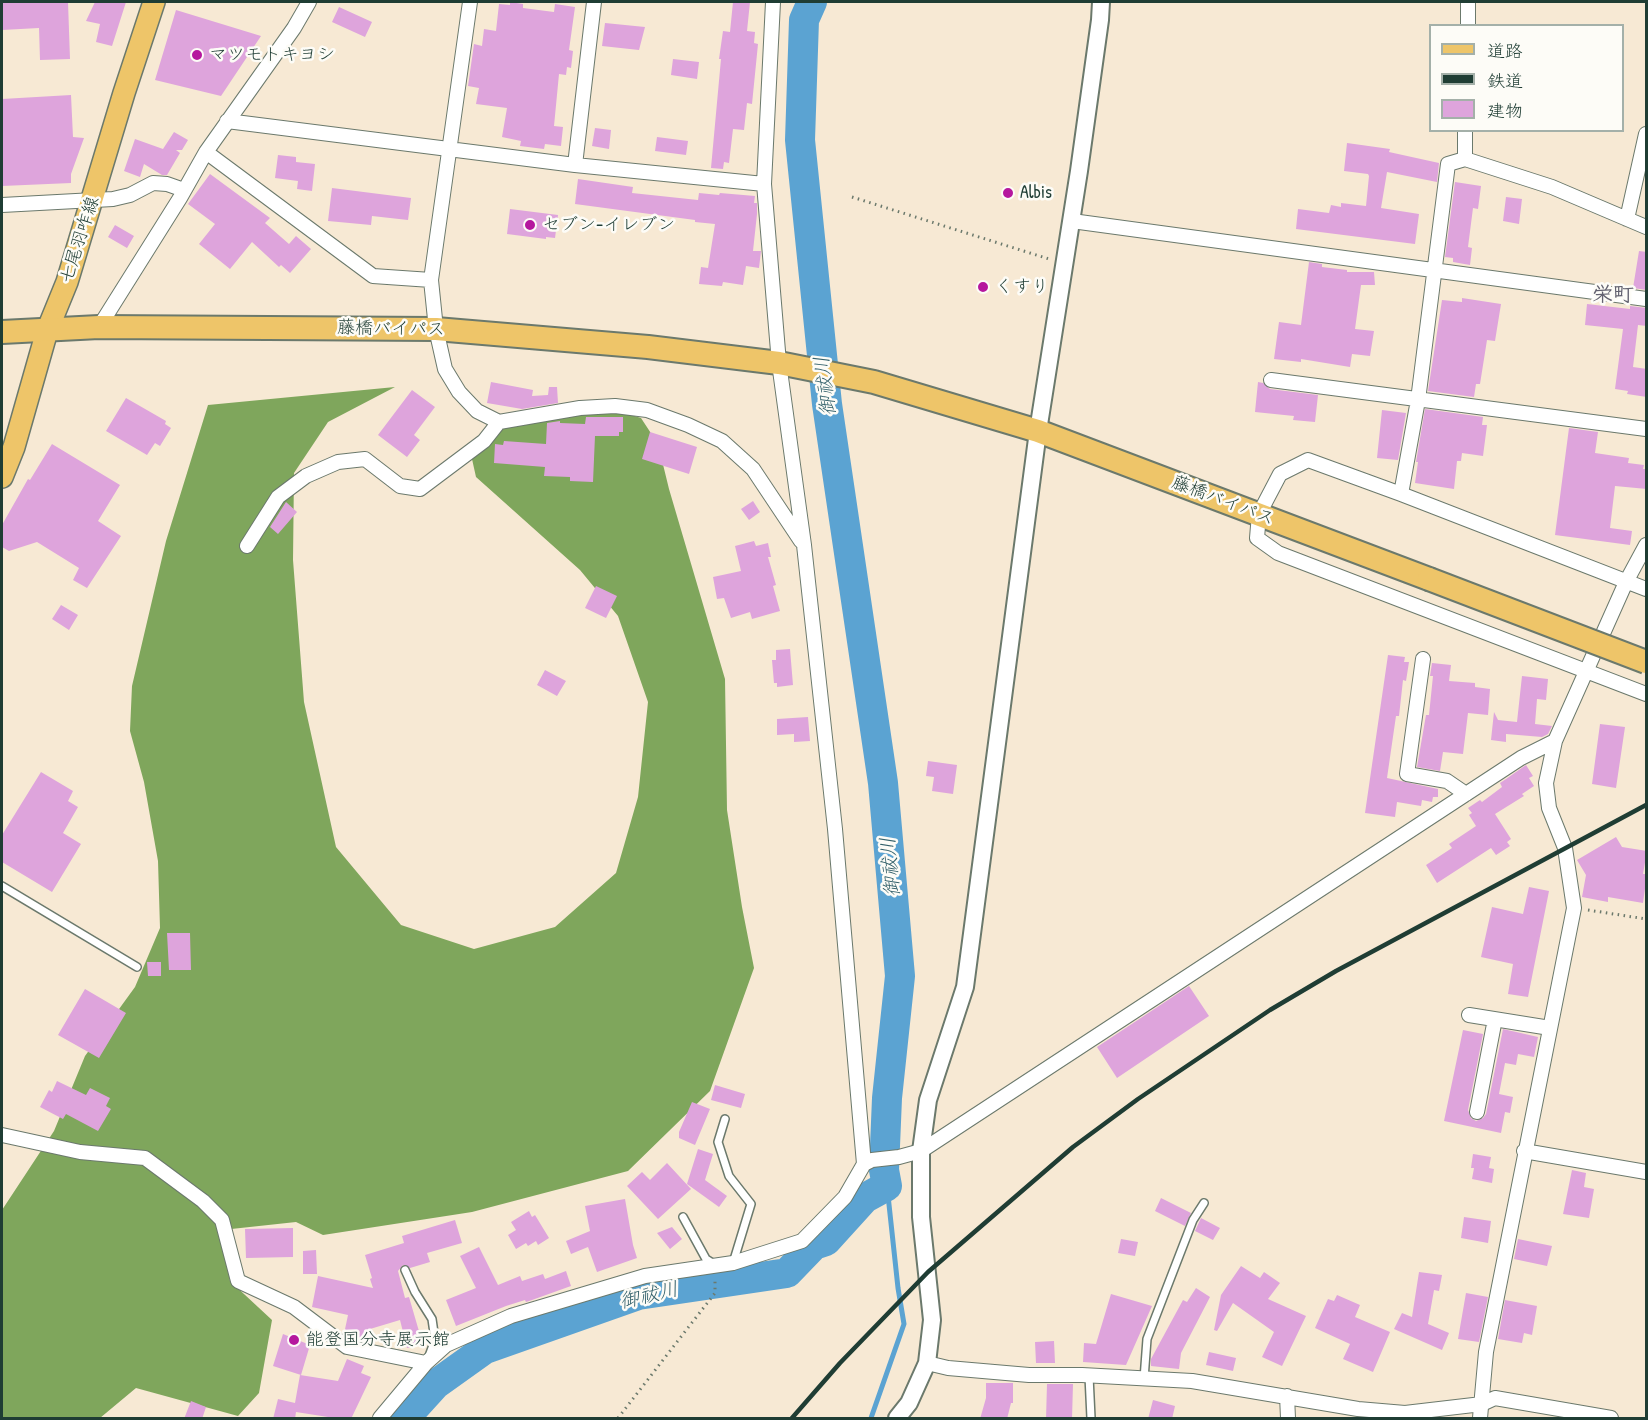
<!DOCTYPE html>
<meta charset="utf-8">
<style>
body{margin:0}
#map{position:relative;width:1648px;height:1420px;overflow:hidden;background:#f7e9d4;font-family:"Patrick Hand","Klee One",sans-serif}
canvas{display:block}
.frame{position:absolute;inset:0;border:3px solid #1f3d34;pointer-events:none}
.legend{position:absolute;left:1429px;top:24px;width:195px;height:108px;box-sizing:border-box;background:#fdfcf7;border:2px solid #a4b0a9;margin:0;padding:8px 10px;list-style:none;font-size:18px;color:#1f3d34}
.legend li{display:flex;align-items:center;gap:12px;height:30px}
.legend b{width:30px;border:2px solid #a4b0a9}
</style>
<div id="map">
<canvas width="1648" height="1420"></canvas>
<div class="frame"></div>
<ul class="legend">
<li><b style="height:8px;background:#eec569"></b>道路</li>
<li><b style="height:8px;background:#1f3d34"></b>鉄道</li>
<li><b style="height:16px;background:#dea4dc"></b>建物</li>
</ul>
</div>
<script>
const context = document.querySelector('canvas').getContext('2d');
context.lineJoin = 'round';
function fillPath(path, color) {
  context.fillStyle = color;
  context.fill(path, 'evenodd');
}
function shape(rows) {
  const path = new Path2D();
  for (const r of rows) {
    path.moveTo(r[0], r[1]);
    for (let i = 2; i < r.length; i += 2) path.lineTo(r[i], r[i + 1]);
  }
  return path;
}
function trace(path, color, width, dash) {
  context.strokeStyle = color;
  context.lineWidth = width;
  context.lineCap = dash ? 'butt' : 'round';
  context.setLineDash(dash || []);
  context.stroke(path);
}
function label(font, color, halo, rows, align = 'center') {
  context.font = font + ' "Patrick Hand","Klee One",sans-serif';
  context.lineWidth = 5;
  context.setLineDash([]);
  context.textBaseline = 'middle';
  context.strokeStyle = halo;
  context.fillStyle = color;
  for (const [text, x, y, turn = 0] of rows) {
    context.save();
    context.translate(x, y);
    context.rotate((+turn || 0) * Math.PI / 180);
    context.textAlign = isNaN(turn) ? turn : align;
    if (halo) context.strokeText(text, 0, 0);
    context.fillText(text, 0, 0);
    context.restore();
  }
}
fillPath(shape([
 [395,387,328,422,294,473,293,560,304,702,336,847,401,925,474,949,555,927,616,873,638,797,648,702,618,616,580,570,476,477,470,450,516,418,602,406,641,418,658,444,669,489,725,679,727,810,742,907,754,968,710,1091,628,1171,472,1212,323,1235,296,1222,222,1230,230,1281,272,1320,259,1393,238,1416,136,1388,100,1418,2,1418,2,1210,54,1131,85,1056,135,987,160,928,158,861,144,782,130,731,132,686,166,541,208,405]
]), '#7fa65c');
trace(shape([
 [871,1418,904,1324,898,1288,887,1186]
]), '#5ba3d2', 5);
trace(shape([
 [405,1418,436,1384,485,1349,638,1295,787,1273,814,1245,826,1241,865,1198,887,1186,884,1170,887,1098,900,976,883,783,827,404,800,140,804,20,812,2]
]), '#5ba3d2', 30);
fillPath(shape([
 [2,2,68,2,70,59,40,60,39,28,2,30],
 [95,2,126,2,112,46,96,42,100,24,86,21],
 [510,2,523,4,523,8,554,12,555,4,575,7,569,50,573,51,571,68,567,67,566,75,559,74,554,126,563,127,561,146,545,144,544,149,520,146,521,141,502,137,507,108,476,104,479,88,468,86,474,44,482,46,484,29,496,31,499,4,510,5],
 [733,2,750,2,747,31,755,32,754,43,758,44,752,104,747,103,744,130,733,129,729,163,724,162,723,169,711,168,721,59,719,59,723,31,730,32],
 [339,7,372,22,365,37,332,22],
 [176,10,261,36,221,96,155,80],
 [605,23,645,27,639,50,602,46],
 [673,59,699,62,697,79,671,75],
 [71,95,73,137,84,138,71,174,71,183,2,186,2,99],
 [595,128,611,130,609,149,592,146],
 [174,132,188,140,182,150,176,150,180,153,167,175,162,175,144,164,140,177,124,171,135,139,163,149],
 [657,137,688,141,686,155,655,151],
 [1347,143,1390,149,1389,152,1439,163,1437,182,1387,172,1381,208,1419,214,1415,244,1296,229,1298,209,1329,213,1331,205,1341,207,1341,203,1366,206,1369,176,1368,174,1344,171],
 [278,155,296,157,296,162,315,164,312,191,297,189,298,181,275,178],
 [210,174,270,218,265,223,289,244,296,236,311,249,290,273,281,265,279,267,252,242,230,269,199,244,215,224,188,204],
 [578,179,633,187,632,193,698,200,699,193,719,195,720,193,755,196,754,203,757,203,757,214,753,251,761,251,759,268,746,266,743,285,723,282,722,286,699,284,701,267,708,268,715,224,695,222,695,220,575,204],
 [1455,182,1481,186,1478,209,1473,208,1468,247,1472,248,1470,265,1453,262,1453,258,1445,257],
 [332,188,411,198,408,220,372,216,371,225,328,221],
 [1506,197,1522,199,1519,224,1503,221],
 [510,209,558,215,555,238,546,237,546,239,507,234],
 [115,225,134,236,127,248,108,237],
 [1639,251,1647,252,1647,290,1633,288],
 [1309,262,1322,264,1322,267,1347,270,1347,272,1374,272,1375,285,1361,285,1355,329,1374,331,1370,356,1352,354,1350,367,1301,359,1301,362,1274,359,1279,322,1301,325],
 [1462,298,1501,304,1495,341,1487,340,1480,384,1476,384,1474,397,1428,391,1442,300,1462,302],
 [1587,304,1630,309,1630,306,1647,308,1647,326,1638,325,1633,367,1647,369,1647,397,1627,394,1628,391,1615,389,1623,329,1585,325],
 [491,382,533,390,532,396,548,395,549,387,557,387,558,403,522,409,487,403],
 [1258,382,1263,383,1270,389,1318,395,1315,422,1293,420,1294,416,1255,412],
 [412,390,435,407,414,435,420,440,407,457,378,435],
 [126,398,166,421,165,424,171,428,160,446,155,443,147,455,106,431],
 [1425,409,1483,417,1482,425,1487,425,1483,456,1462,453,1461,461,1457,461,1454,489,1415,483,1418,462,1416,462],
 [1382,410,1406,413,1398,460,1377,458],
 [586,417,623,417,623,432,619,432,619,436,595,436,593,482,570,481,570,477,544,476,545,467,494,463,495,444,503,445,504,441,546,444,547,423,560,421,560,423,585,424],
 [1569,428,1598,432,1595,453,1629,458,1628,463,1644,465,1643,469,1647,469,1647,489,1615,486,1610,528,1632,531,1630,545,1555,535],
 [650,432,697,447,689,474,642,459],
 [52,444,120,485,98,521,121,536,87,588,73,580,79,568,37,542,9,551,2,547,2,525,28,479,30,480],
 [753,501,760,512,749,520,741,509],
 [286,502,297,512,278,534,270,527],
 [754,541,756,546,768,543,771,557,768,557,776,585,773,586,780,611,752,619,750,612,731,618,724,598,717,599,713,577,741,571,735,546],
 [596,586,617,596,606,618,585,608],
 [61,605,78,615,69,630,52,619],
 [790,649,793,685,777,687,777,683,774,683,772,660,776,660,776,650],
 [1388,655,1405,657,1404,662,1409,662,1406,681,1403,680,1399,716,1396,716,1387,778,1438,789,1438,797,1433,797,1432,802,1422,800,1421,806,1397,802,1395,817,1365,813],
 [1432,663,1451,665,1449,681,1475,683,1475,687,1490,689,1488,715,1468,713,1463,754,1443,752,1440,771,1417,767,1426,715,1429,715,1433,676,1430,676],
 [545,670,566,681,557,696,537,685],
 [1522,676,1548,679,1546,700,1537,699,1535,724,1552,726,1548,734,1542,737,1506,734,1506,742,1491,740,1494,712,1498,720,1517,722],
 [808,717,810,741,794,742,794,734,777,735,777,719],
 [1600,724,1625,727,1616,788,1592,784],
 [928,761,957,765,953,794,932,791,934,777,926,776],
 [1526,765,1533,776,1529,778,1534,786,1522,794,1524,796,1495,814,1511,839,1507,842,1510,846,1496,855,1491,848,1437,883,1426,865,1452,848,1449,844,1476,826,1469,815,1472,813,1468,808,1480,800,1482,802,1502,787,1500,783,1506,779],
 [41,772,73,791,68,801,78,807,63,833,81,844,52,892,2,862,2,835],
 [1616,837,1622,847,1647,851,1643,874,1647,874,1643,903,1608,897,1608,902,1582,897,1586,875,1577,860],
 [1529,887,1549,891,1528,997,1508,994,1513,964,1481,957,1492,907,1523,914],
 [167,933,190,933,191,970,169,970],
 [147,962,161,962,161,976,148,976],
 [1189,986,1209,1016,1117,1078,1097,1047],
 [85,989,126,1013,99,1058,58,1035],
 [1503,1029,1538,1037,1534,1057,1518,1054,1516,1065,1505,1063,1499,1094,1513,1097,1510,1113,1505,1112,1501,1133,1444,1121,1463,1030,1483,1034,1468,1110,1471,1118,1476,1121,1483,1118,1486,1114],
 [57,1081,86,1095,90,1088,110,1098,106,1106,111,1109,98,1131,66,1114,63,1119,40,1107,49,1090,52,1092],
 [715,1085,745,1094,741,1108,711,1100],
 [692,1102,710,1109,695,1145,679,1138,679,1132],
 [698,1149,713,1154,705,1180,727,1196,719,1207,687,1184],
 [1473,1154,1491,1157,1489,1168,1494,1169,1492,1183,1472,1179,1474,1168,1471,1168],
 [667,1163,691,1189,658,1219,627,1186,642,1172,650,1180],
 [1572,1170,1586,1173,1584,1187,1594,1189,1589,1218,1563,1214],
 [1161,1198,1191,1213,1185,1226,1155,1211],
 [625,1199,633,1245,637,1258,597,1272,588,1247,571,1254,566,1241,590,1231,585,1206],
 [529,1211,532,1217,535,1215,549,1238,538,1245,536,1241,528,1246,526,1243,516,1249,508,1235,516,1230,511,1222],
 [1464,1217,1491,1221,1488,1243,1461,1238],
 [1201,1218,1220,1228,1213,1240,1195,1231],
 [455,1220,462,1243,427,1253,430,1262,410,1268,403,1265,398,1271,405,1298,409,1297,423,1345,407,1348,400,1320,370,1329,368,1338,363,1336,362,1340,349,1337,349,1335,344,1334,348,1315,312,1307,318,1276,373,1288,370,1279,372,1278,365,1255,404,1243,402,1236],
 [672,1227,682,1239,670,1249,657,1233],
 [293,1228,293,1257,246,1258,245,1229],
 [1121,1239,1138,1242,1135,1256,1118,1253],
 [1518,1239,1552,1246,1547,1266,1514,1259],
 [479,1247,498,1285,520,1276,522,1281,543,1274,545,1279,566,1271,571,1286,532,1300,526,1302,525,1300,506,1306,456,1326,446,1300,476,1288,460,1256],
 [316,1250,317,1274,303,1274,303,1251],
 [1241,1266,1260,1278,1264,1272,1280,1283,1268,1299,1306,1316,1282,1366,1262,1357,1274,1332,1233,1303,1217,1331,1214,1330,1221,1295],
 [1419,1272,1442,1275,1439,1291,1434,1290,1428,1324,1449,1333,1442,1350,1394,1329,1402,1313,1412,1317],
 [1196,1288,1210,1297,1181,1353,1179,1369,1151,1366,1151,1359,1183,1300,1187,1302],
 [1466,1293,1488,1297,1479,1342,1458,1339],
 [1111,1294,1152,1306,1126,1365,1083,1362,1084,1343,1096,1344],
 [1337,1295,1360,1305,1355,1317,1390,1332,1373,1372,1343,1359,1350,1344,1315,1328,1328,1299,1334,1301],
 [1505,1300,1537,1306,1532,1335,1524,1333,1522,1343,1498,1339],
 [283,1334,310,1345,301,1375,273,1366],
 [1054,1341,1055,1363,1036,1363,1035,1342],
 [1209,1352,1236,1358,1233,1371,1206,1365],
 [347,1359,364,1366,361,1373,371,1377,351,1419,328,1419,328,1417,296,1412,295,1419,273,1419,278,1399,295,1403,300,1375,338,1381],
 [986,1383,1013,1383,1013,1403,1011,1403,1007,1419,980,1419,986,1398],
 [1047,1384,1073,1384,1072,1419,1046,1419],
 [1153,1400,1175,1406,1172,1419,1148,1419],
 [191,1401,206,1407,202,1419,184,1419]
]), '#dea4dc');
const service = shape([
 [2,886,137,967],
 [725,1119,718,1142,729,1176,751,1204,733,1263],
 [683,1217,706,1259,714,1264],
 [405,1270,415,1292,432,1319,435,1340,429,1356],
 [1089,1376,1091,1418],
 [1144,1379,1147,1339,1193,1220,1204,1203]
]);
const minor = shape([
 [773,2,764,184,779,363,804,545,835,829,864,1164],
 [1468,26,1468,2],
 [227,121,575,165,764,184],
 [206,152,373,276,431,280,436,329,445,369,459,392,477,411,499,422,580,408,615,406,647,410,688,425,722,441,753,469,801,541],
 [1465,159,1465,130],
 [575,165,594,2],
 [2,205,113,199,130,195,153,183,167,184,184,190],
 [1627,219,1646,134],
 [1072,221,1646,299],
 [431,280,470,2],
 [99,327,180,198,206,152,294,28,309,2],
 [1271,380,1646,429],
 [1401,494,1418,400,1448,164,1465,159,1552,187,1646,227],
 [247,546,278,497,306,476,338,462,365,459,400,486,420,489,484,441,499,422],
 [1646,589,1401,494,1308,460,1280,474,1259,514,1257,538,1278,553,1646,694],
 [1423,659,1407,774,1447,781,1466,794],
 [1469,1015,1550,1028],
 [1477,1112,1495,1019],
 [2,1135,80,1152,145,1158,203,1201,222,1220,238,1281,294,1307,347,1347,426,1363],
 [1524,1151,1646,1172],
 [927,1363,948,1368,1029,1375,1082,1375,1192,1381,1358,1409,1405,1413,1482,1404,1495,1398,1611,1418],
 [1287,1396,1288,1418],
 [380,1418,426,1363,446,1345,511,1316,645,1276,733,1263,802,1241,845,1197,864,1164,872,1160,899,1157,921,1151,1521,758,1555,741],
 [1480,1418,1486,1352,1574,908,1565,848,1549,808,1546,783,1555,741,1626,582,1646,545]
]);
const tertiary = shape([
 [897,1418,909,1403,927,1363,932,1320,921,1217,921,1151,928,1100,965,987,1038,431,1079,171,1100,20,1101,2]
]);
const primary = shape([
 [2,477,14,447,47,331,67,282,124,93,154,2]
]);
const trunk = shape([
 [2,332,99,327,436,329,648,347,779,363,874,382,1038,431,1429,579]
]);
trace(service, '#6b796c', 10);
trace(minor, '#6b796c', 16);
trace(tertiary, '#6b796c', 20);
trace(primary, '#6b796c', 24);
trace(trunk, '#6b796c', 26);
trace(shape([
 [852,197,1049,259],
 [1588,910,1646,919],
 [618,1418,715,1293,715,1280]
]), '#6b796c', 3, [1.5, 4.5]);
trace(service, '#fff', 7);
trace(minor, '#fff', 14);
trace(tertiary, '#fff', 16);
trace(primary, '#eec569', 21);
trace(trunk, '#eec569', 22);
trace(shape([
 [792,1418,840,1363,928,1272,1073,1147,1138,1099,1270,1010,1336,971,1646,805]
]), '#1f3d34', 4.5);
const trunkBridge = shape([
 [1429,579,1646,662]
]);
trace(trunkBridge, '#6b796c', 26, []);
trace(trunkBridge, '#eec569', 22);
for (const [x, y, r, color] of [
 [197,55,6,"#b5179e"],
 [1008,193,6,"#b5179e"],
 [530,225,6,"#b5179e"],
 [983,287,6,"#b5179e"],
 [294,1340,6,"#b5179e"]
]) {
  const dot = new Path2D();
  dot.arc(x, y, r, 0, 2 * Math.PI);
  context.fillStyle = color;
  context.fill(dot);
  trace(dot, '#fdfcf7', 2);
}
label('18px', '#1f3d34', '#fdfcf7', [
 ["マツモトキヨシ",209,55],
 ["Albis",1020,193],
 ["セブン-イレブン",542,225],
 ["くすり",995,287],
 ["能登国分寺展示館",306,1340]
], 'left');
label('18px', '#1f3d34', '#fdfcf7', [
 ["七尾羽咋線",80,240,-72],
 ["藤橋バイパス",391,329,1],
 ["藤橋バイパス",1223,501,21]
]);
label('italic 20px', '#34616b', '#fdfcf7', [
 ["御祓川",826,386,-97],
 ["御祓川",891,867,-95],
 ["御祓川",649,1296,-13]
]);
label('bold 21px', '#62616f', '#fdfcf7', [
 ["栄町",1613,295]
]);
</script>
